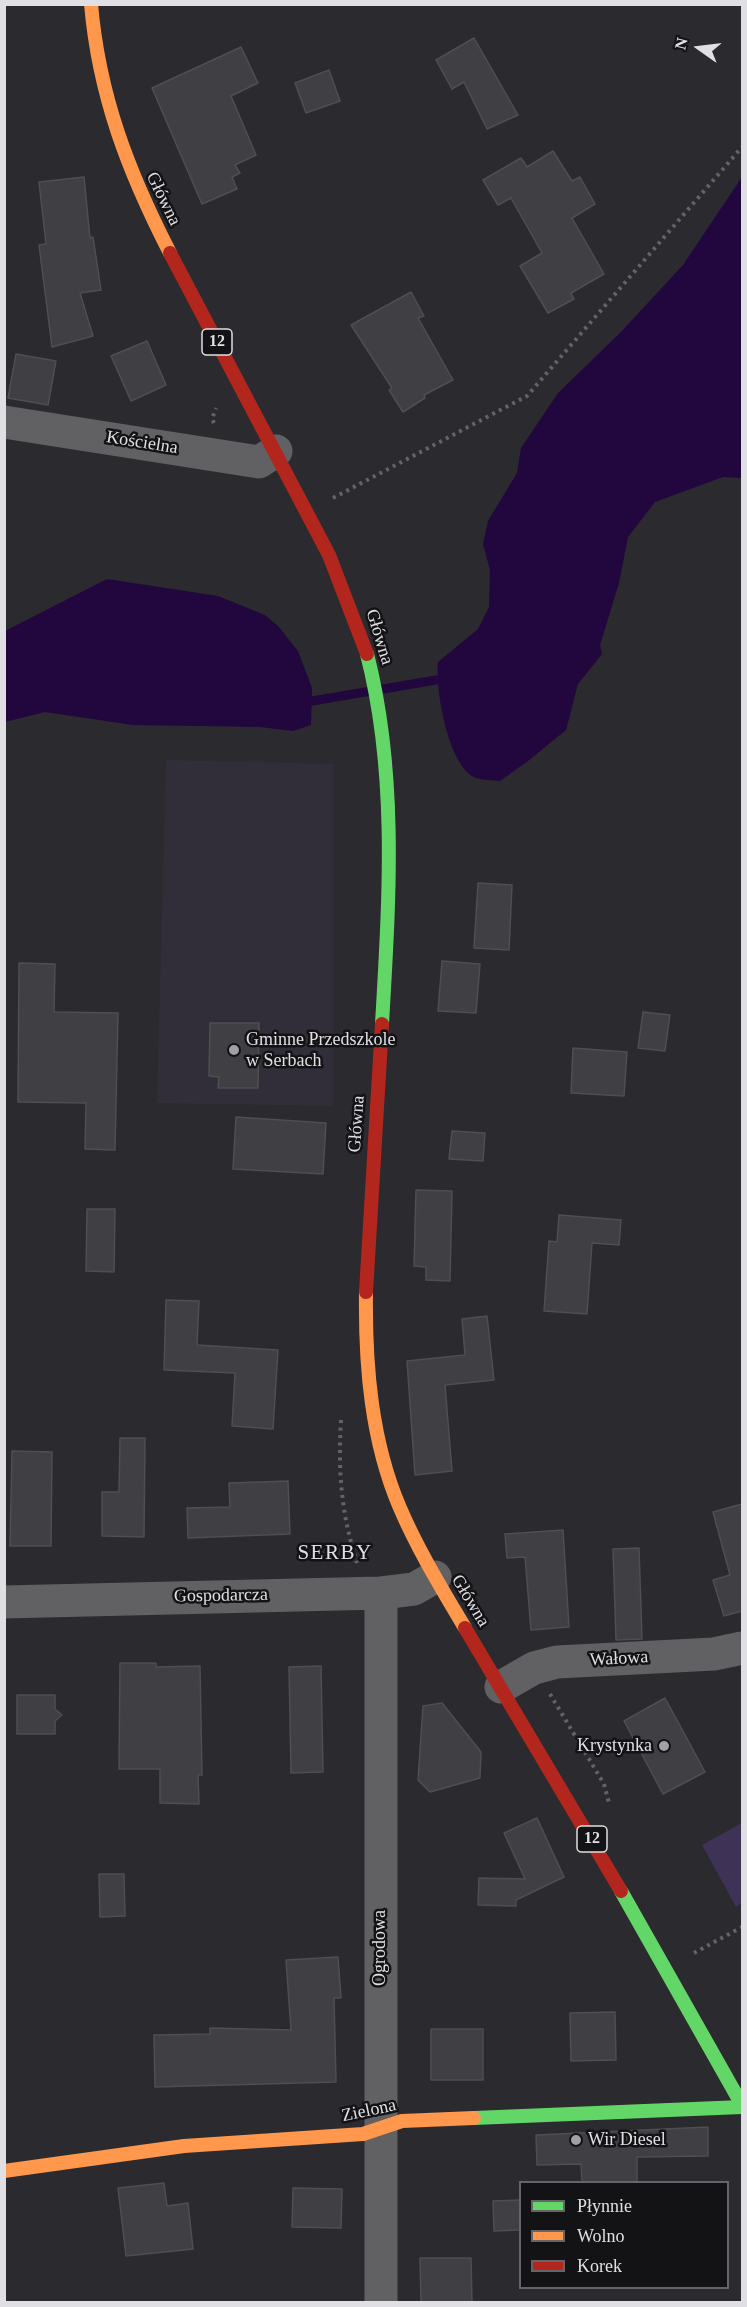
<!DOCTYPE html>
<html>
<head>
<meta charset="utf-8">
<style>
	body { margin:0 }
	#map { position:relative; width:747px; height:2307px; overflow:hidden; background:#2b2a2e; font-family:"Times New Roman",serif }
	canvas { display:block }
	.frame { position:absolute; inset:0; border:6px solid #e0dfe4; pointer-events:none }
	.legend { position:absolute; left:519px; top:2181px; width:210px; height:108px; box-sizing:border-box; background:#131215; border:2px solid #656468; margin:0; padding:8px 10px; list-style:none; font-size:18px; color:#e0dfe4 }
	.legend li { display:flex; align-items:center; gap:12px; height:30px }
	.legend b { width:30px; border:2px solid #656468 }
	.north { position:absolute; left:669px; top:18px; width:60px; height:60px; -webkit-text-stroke:4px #131215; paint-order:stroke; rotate:284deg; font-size:16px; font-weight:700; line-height:24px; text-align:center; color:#e0dfe4 }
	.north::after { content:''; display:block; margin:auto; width:21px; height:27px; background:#e0dfe4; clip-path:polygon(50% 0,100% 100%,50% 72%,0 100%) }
</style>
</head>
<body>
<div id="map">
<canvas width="747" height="2307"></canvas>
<div class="frame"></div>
<ul class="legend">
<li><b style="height:8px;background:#63d668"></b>Płynnie</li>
<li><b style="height:8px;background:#ff974d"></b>Wolno</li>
<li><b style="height:8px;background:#b3261e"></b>Korek</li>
</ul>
<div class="north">N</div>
</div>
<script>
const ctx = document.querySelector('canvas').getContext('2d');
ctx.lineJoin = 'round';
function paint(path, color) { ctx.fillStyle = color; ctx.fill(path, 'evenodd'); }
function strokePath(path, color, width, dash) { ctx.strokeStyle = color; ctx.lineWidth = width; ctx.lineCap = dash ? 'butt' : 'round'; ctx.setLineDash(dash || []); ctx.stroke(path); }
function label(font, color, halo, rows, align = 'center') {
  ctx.font = font + ' "Times New Roman",serif'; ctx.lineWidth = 5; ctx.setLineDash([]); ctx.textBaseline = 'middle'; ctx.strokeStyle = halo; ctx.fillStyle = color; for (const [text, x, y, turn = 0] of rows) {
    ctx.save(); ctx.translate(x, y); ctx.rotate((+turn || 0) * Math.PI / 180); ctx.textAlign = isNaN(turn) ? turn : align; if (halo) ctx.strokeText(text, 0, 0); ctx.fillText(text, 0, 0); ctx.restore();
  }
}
const built = new Path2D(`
	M166 760 333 764V1106L157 1103Z`);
const green = new Path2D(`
	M742 1823V1903L736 1907 702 1845Z`);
const water = new Path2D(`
	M742 177V478L723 477 655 502 628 537 619 583 600 645 602 654 578 684 566 730 528 761 500 781C492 780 483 780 476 778 448 767 435 688 438 662L478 629 489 607 490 570 483 544 488 521 517 473 521 448 558 393 621 332 683 265Z
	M107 579 218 596 265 615 278 626 298 651 312 688 311 725 293 731 260 727 133 725 45 712 5 722V631Z`);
const stream = new Path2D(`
	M312 701 436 680`);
const building = new Path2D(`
	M474 38 518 115 487 129 464 82 452 89 436 60Z
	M241 47 258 83 231 96 256 155 235 165 240 173 232 177 237 189 202 204 152 88Z
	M329 70 340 101 306 113 295 83Z
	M553 151 572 181 580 177 595 204 572 218 604 274 571 293 574 299 548 313 520 266 542 253 511 198 498 205 483 180 521 158 527 167Z
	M84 177 90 238 93 237 101 290 80 293 93 336 52 347 39 245 46 244 39 182Z
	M411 292 424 316 418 318 453 380 424 395 425 398 403 412 389 390 392 388 351 325Z
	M147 341 166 385 131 401 111 356Z
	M16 354 56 361 48 405 8 398Z
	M478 883 512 885 509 950 474 948Z
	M442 961 480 964 476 1013 438 1011Z
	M19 963 55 964 54 1012 118 1013 115 1150 85 1149 86 1103 18 1102Z
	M643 1012 670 1015 665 1051 638 1048Z
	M210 1023H259L258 1088H218L219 1077 209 1076Z
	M573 1048 627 1052 624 1096 571 1093Z
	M236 1117 326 1123 323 1174 233 1169Z
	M452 1131 485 1133 483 1161 449 1159Z
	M416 1190 452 1191 450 1281 426 1280V1267L414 1266Z
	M87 1209H115L114 1272 86 1271Z
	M559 1215 621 1220 619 1245 592 1243 587 1314 544 1311 549 1241 557 1242Z
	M166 1300 199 1301 197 1345 278 1350 273 1429 232 1426 235 1373 164 1370Z
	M487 1316 494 1380 445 1385 452 1471 415 1475 407 1361 465 1355 462 1319Z
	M120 1438H145L144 1537 102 1536V1492H119Z
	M12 1451 52 1452 51 1546H10Z
	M288 1481 290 1534 188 1538 187 1508 230 1507 229 1483Z
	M742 1504V1611L724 1616 713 1580 730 1575 713 1512Z
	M563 1530 569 1627 531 1630 525 1557 507 1558 505 1534Z
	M639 1548 642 1639 616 1640 613 1549Z
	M120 1663H156V1667L200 1666 202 1775H198L199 1804 160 1803V1769H119Z
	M321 1666 323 1772 291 1773 289 1667Z
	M17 1695H55V1709L62 1715 55 1721V1734H17Z
	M665 1698 705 1772 663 1794 624 1721Z
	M442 1703 481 1752 480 1778 430 1792 418 1780 423 1706Z
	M537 1818 564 1877 516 1900V1906L478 1905 479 1878 525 1879 504 1833Z
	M99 1874H124L125 1916 100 1917Z
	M338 1957 341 1998H334L336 2082 155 2087 154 2035 210 2034V2028L291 2030 286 1960Z
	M615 2012 616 2060 571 2061 570 2013Z
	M431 2029H483V2080H431Z
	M708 2127V2156L637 2157V2182H582L581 2164 537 2165 536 2135Z
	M164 2183 167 2206 188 2203 193 2249 126 2256 118 2188Z
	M293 2188 342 2189 341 2228 292 2227Z
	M520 2200V2230L494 2231 493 2201Z
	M420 2258H471L472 2302H421Z`);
const path = new Path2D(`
	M214 423 212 419 216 408
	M333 498 527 396 742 147
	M341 1420C338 1473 341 1512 357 1563
	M550 1694 604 1784 609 1803
	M694 1953 742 1927`);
const street = new Path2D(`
	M4 422 259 462 276 451
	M4 1602 381 1593 414 1589 435 1577
	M501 1687 534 1668 557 1662 714 1654 742 1648
	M381 2302V1593`);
const fast = new Path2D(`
	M367 654C398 775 389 901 382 1024
	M621 1891 742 2105
	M474 2118 742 2107`);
const slow = new Path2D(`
	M91 4C99 96 128 171 170 253
	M366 1292C365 1364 371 1441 400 1508 418 1550 442 1589 465 1628
	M4 2171 184 2146 363 2134 402 2121 474 2118`);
const jam = new Path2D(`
	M170 253 329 555 367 654
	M366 1292 382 1024
	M465 1628 621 1891`);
const markers = [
	[234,1050,6,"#a1a0a4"],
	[664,1746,6,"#a1a0a4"],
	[576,2140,6,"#a1a0a4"]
];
const shields = [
	[217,342,30],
	[592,1839,30]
];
const shieldNames = [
	["12",217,342],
	["12",592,1839]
];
const streetNames = [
	["Główna",163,199,64],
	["Kościelna",142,443,9],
	["Główna",379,637,73],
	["Główna",357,1124,-86],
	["Gospodarcza",221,1596,-1],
	["Główna",470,1601,59],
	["Wałowa",619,1659,-3],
	["Ogrodowa",380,1948,-90],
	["Zielona",369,2111,-12]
];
const poiNames = [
	["Gminne Przedszkole",246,1040],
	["w Serbach",246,1061],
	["Krystynka",652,1746,"right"],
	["Wir Diesel",588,2140]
];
const quarterNames = [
	["SERBY",335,1553]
];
paint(built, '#312e39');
paint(green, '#3e3257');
paint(water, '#21073e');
strokePath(stream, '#21073e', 9);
paint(building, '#403f43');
strokePath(building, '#4f4e52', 1.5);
strokePath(path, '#646365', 4, [3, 4.5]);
strokePath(street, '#616062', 33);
strokePath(fast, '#63d668', 14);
strokePath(slow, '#ff974d', 14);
strokePath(jam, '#b3261e', 14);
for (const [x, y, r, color] of markers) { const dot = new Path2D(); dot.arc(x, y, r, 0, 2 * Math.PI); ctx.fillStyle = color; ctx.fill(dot); strokePath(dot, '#131215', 2); }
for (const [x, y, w] of shields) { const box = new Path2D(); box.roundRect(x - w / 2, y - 13, w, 26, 4.5); ctx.fillStyle = '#131215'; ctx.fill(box); strokePath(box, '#e0dfe4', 1.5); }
label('bold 16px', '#e0dfe4', null, shieldNames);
label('18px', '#e0dfe4', '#131215', streetNames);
label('18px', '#e0dfe4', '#131215', poiNames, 'left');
ctx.letterSpacing = '1.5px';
label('21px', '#e0dfe4', '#131215', quarterNames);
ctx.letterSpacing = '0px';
</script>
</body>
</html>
